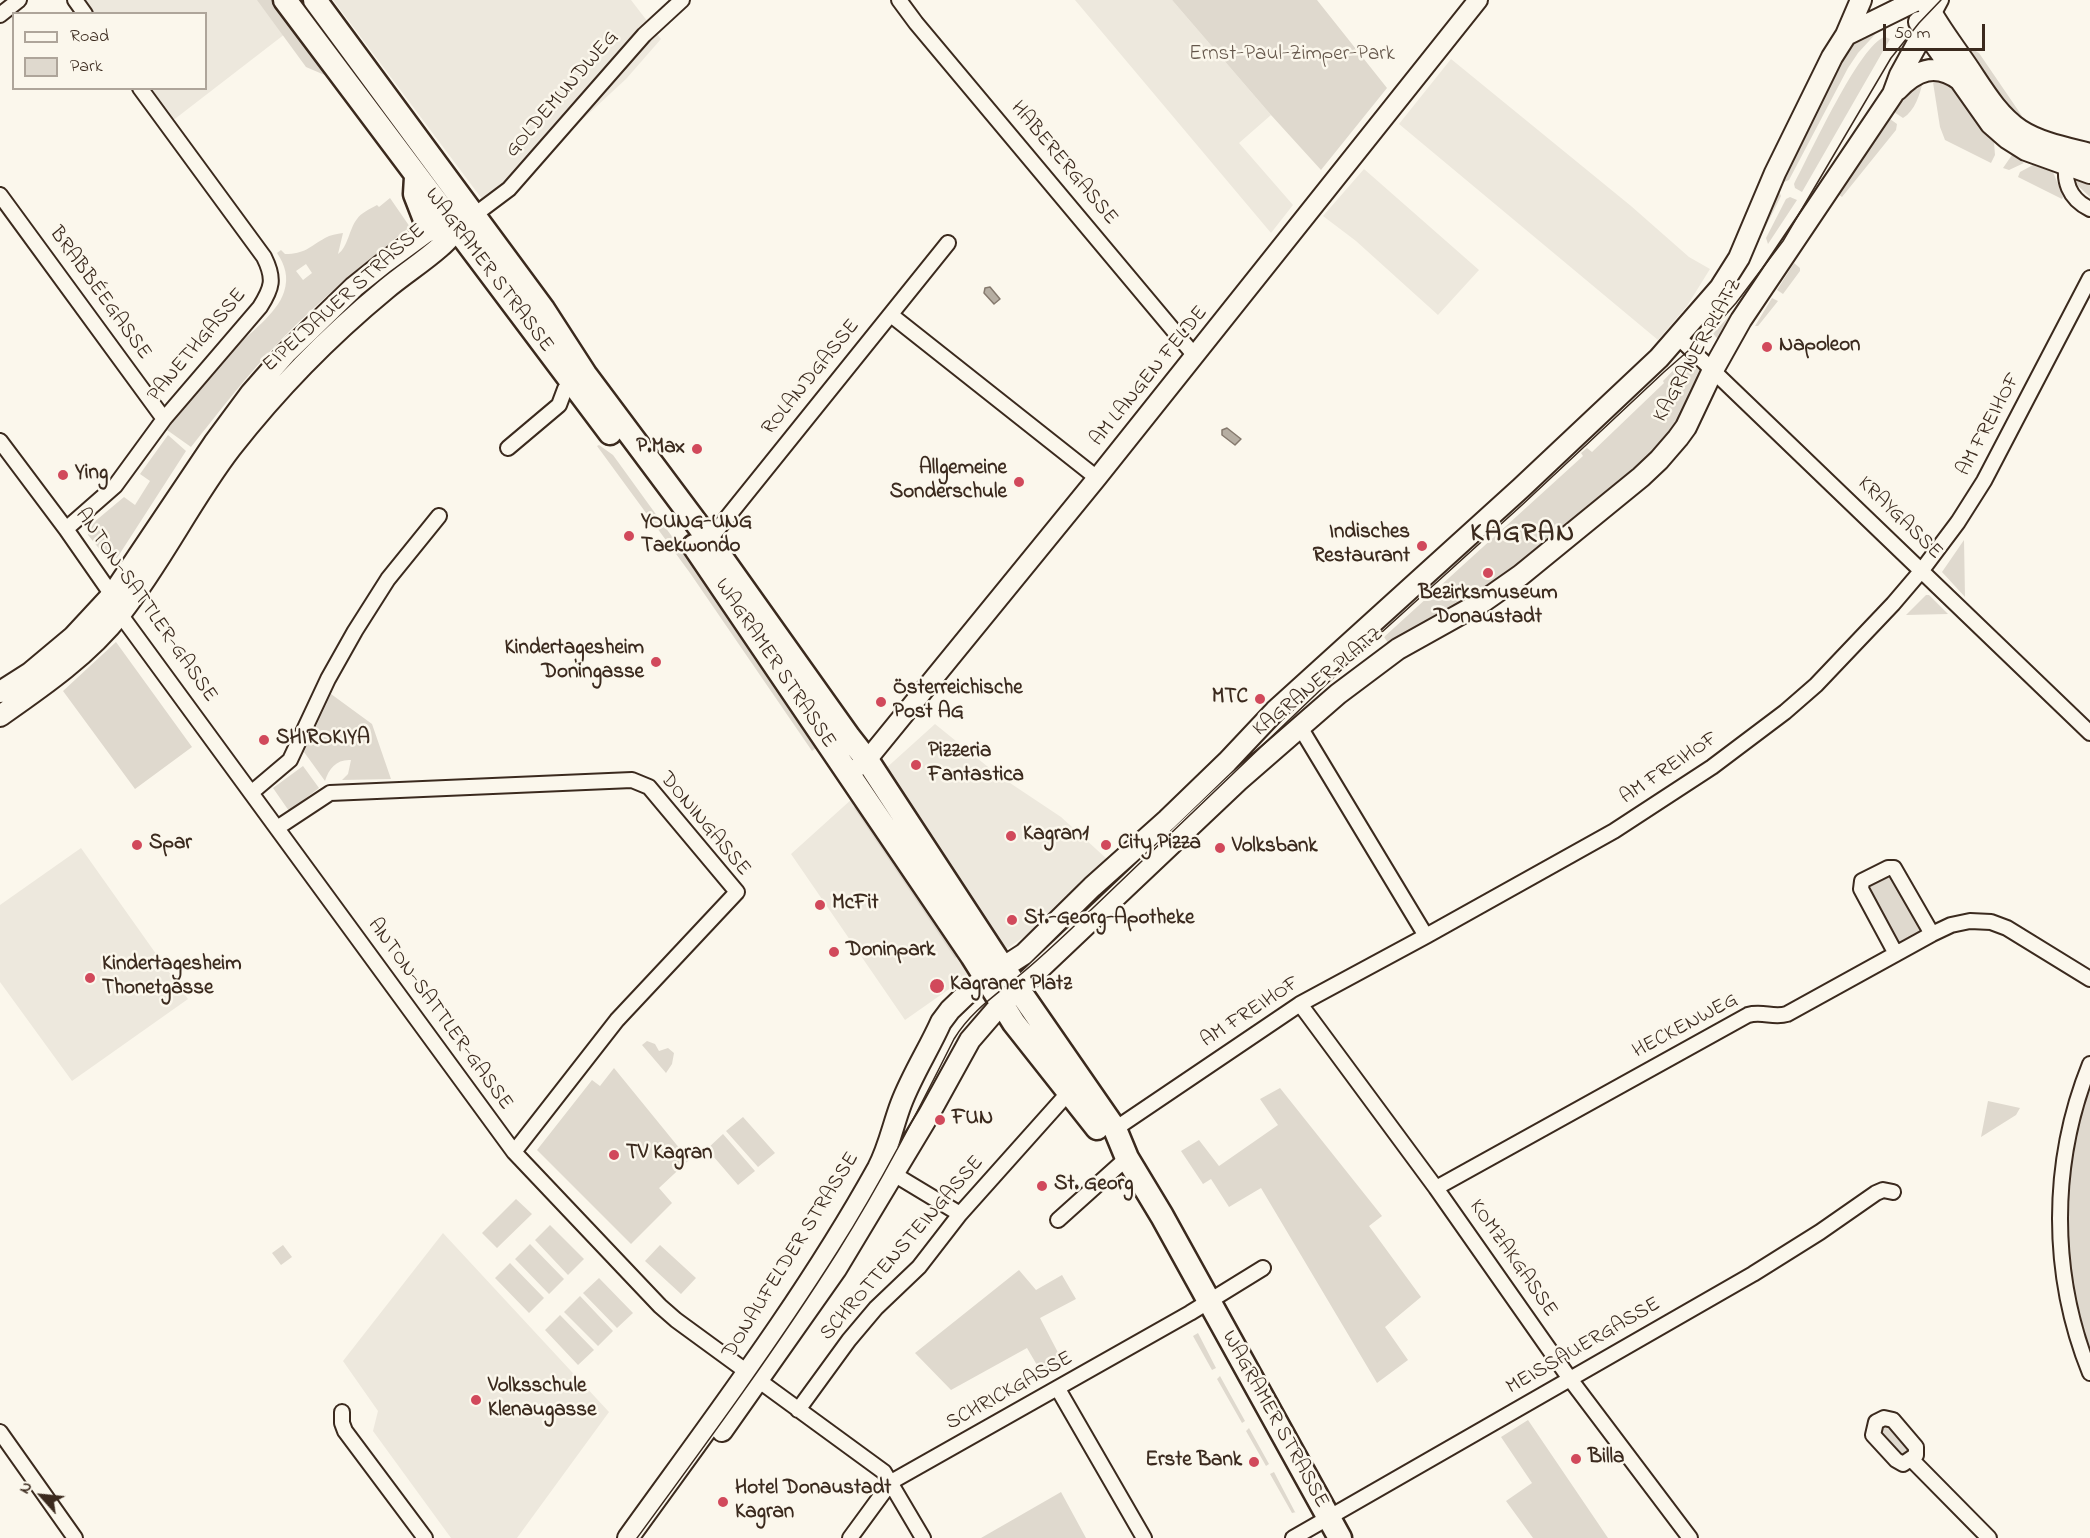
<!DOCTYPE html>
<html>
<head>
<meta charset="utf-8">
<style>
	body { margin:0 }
	#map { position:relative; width:2090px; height:1538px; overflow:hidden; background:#fbf7ec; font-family:"Indie Flower",sans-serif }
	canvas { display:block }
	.legend { position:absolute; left:12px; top:12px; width:195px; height:78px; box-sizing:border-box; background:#fbf7ec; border:2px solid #aea59a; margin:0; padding:8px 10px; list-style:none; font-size:18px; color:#3b2a1e }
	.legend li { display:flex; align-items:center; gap:12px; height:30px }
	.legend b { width:30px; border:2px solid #aea59a }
	.north { position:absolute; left:12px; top:1466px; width:60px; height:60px; -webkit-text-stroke:4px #fbf7ec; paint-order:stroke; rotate:297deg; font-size:16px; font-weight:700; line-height:24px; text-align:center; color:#3b2a1e }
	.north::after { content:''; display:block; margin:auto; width:21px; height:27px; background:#3b2a1e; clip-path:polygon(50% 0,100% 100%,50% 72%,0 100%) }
	.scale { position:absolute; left:1883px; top:24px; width:102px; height:27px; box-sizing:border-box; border:3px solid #3b2a1e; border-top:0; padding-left:8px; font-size:18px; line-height:21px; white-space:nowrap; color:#3b2a1e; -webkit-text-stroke:4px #fbf7ec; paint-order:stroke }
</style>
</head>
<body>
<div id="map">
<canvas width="2090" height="1538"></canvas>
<ul class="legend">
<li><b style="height:8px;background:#fbf7ec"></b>Road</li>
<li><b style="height:16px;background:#dfd9ce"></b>Park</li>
</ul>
<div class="north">N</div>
<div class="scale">50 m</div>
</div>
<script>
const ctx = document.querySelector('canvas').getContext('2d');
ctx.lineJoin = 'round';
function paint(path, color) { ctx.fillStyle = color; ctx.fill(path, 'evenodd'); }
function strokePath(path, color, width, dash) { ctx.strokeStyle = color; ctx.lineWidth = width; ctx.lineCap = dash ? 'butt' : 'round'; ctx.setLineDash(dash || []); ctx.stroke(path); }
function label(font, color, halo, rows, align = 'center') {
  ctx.font = font + ' "Indie Flower",sans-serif'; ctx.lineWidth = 5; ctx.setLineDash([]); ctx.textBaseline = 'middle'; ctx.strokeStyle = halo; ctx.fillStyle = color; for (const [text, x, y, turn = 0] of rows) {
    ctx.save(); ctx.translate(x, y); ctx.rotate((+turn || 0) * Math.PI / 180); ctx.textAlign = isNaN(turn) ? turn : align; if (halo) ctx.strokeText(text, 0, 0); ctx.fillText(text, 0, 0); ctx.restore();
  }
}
const built = new Path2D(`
	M75 0H329L167 125 141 89 206 88V14L85 13Z
	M333 0H631L661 39 626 79 488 207Z
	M1075 0H1172L1271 115 1239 143 1293 205 1271 233Z
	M1451 59 1631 206 1689 257 1710 269 1687 306 1658 340 1399 124Z
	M1364 169 1479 270 1438 315 1356 241 1323 216Z
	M935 724 998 775 1061 817 1119 870 905 1020 791 854Z
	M81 848 188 999 72 1081 0 982V905Z
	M443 1233 609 1412 517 1538H451L373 1431 378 1411 343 1361Z`);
const green = new Path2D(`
	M257 0H276L329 74 327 76 306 67Z
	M1172 0H1317L1387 88 1321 170 1271 115Z
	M1881 28 1858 53 1848 68 1789 180 1784 182 1777 178 1805 117 1855 38Z
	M1885 37 1890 39 1802 192 1795 188 1794 184C1808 158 1861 42 1885 37Z
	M1974 50 1979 53 2022 116 2021 120 2014 116 1966 53Z
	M1932 76 1952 81 1994 142 1995 155 1991 163 1945 140 1940 127Z
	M1923 81C1920 94 1915 111 1903 118L1894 112 1906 91Z
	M1890 119 1897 124 1896 130 1842 197 1838 194 1865 155 1862 153 1884 129Z
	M2012 155 2024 163 2009 170 2003 168Z
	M2033 165 2053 172 2063 197 2062 199 2018 177 2020 172Z
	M2077 176H2090V197L2076 184Z
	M1778 189 1781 196 1746 266Z
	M1790 197 1797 200 1768 244 1766 238 1786 199Z
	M390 198 410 227C365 263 319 300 279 342 247 375 219 412 191 447L167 430C188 403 209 376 232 351 248 334 277 314 284 292 289 277 285 265 277 253L281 250 285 254C305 254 309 247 325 238 330 235 337 234 343 233L338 254C348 247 349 229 357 219 361 213 370 209 377 205L379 207ZM306 264 312 273 303 280 296 271Z
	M1794 263 1800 268V271L1783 294 1777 290Z
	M1772 298 1778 301 1758 326H1755Z
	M1736 308 1742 311 1722 343 1713 334Z
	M1685 358 1699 370 1700 376 1673 434 1657 454 1531 562 1391 647 1384 637 1583 456 1581 453 1587 448 1592 452 1664 383 1663 381Z
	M168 435 186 451 117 558 106 557 88 535 87 528 124 497 135 505 150 481 140 474Z
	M599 445 613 455 702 578 729 621 816 748 812 751 690 573 597 446Z
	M1964 540 1965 597 1942 572Z
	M1926 595H1929L1948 614 1906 615Z
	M116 642 192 747 135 789 63 691Z
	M331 694 372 724 391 779 342 780 348 774 351 760C337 759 329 768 325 781L304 752Z
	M303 766 319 788 289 811 273 788Z
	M857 805 960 956 955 958 854 808Z
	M1892 872 1925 931 1897 946 1864 886Z
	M647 1041 655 1044 659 1051 668 1048 674 1053 672 1064 666 1073 642 1045Z
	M614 1068 689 1160 659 1188 672 1203 631 1244 537 1150 592 1080 600 1086Z
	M2090 1075V1361L2072 1301 2064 1237 2071 1142Z
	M1280 1088 1382 1216 1369 1226 1421 1297 1385 1327 1408 1360 1377 1383 1261 1188 1229 1207 1211 1179 1203 1184 1181 1151 1199 1140 1219 1166 1278 1125 1260 1099Z
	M1988 1101 2020 1108 2016 1115 1981 1137Z
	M743 1117 775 1153 758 1167 726 1131Z
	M723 1134 755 1171 738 1185 707 1149Z
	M516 1199 532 1214 497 1248 482 1233Z
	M550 1225 584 1259 568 1275 535 1240Z
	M530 1244 564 1279 549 1294 515 1259Z
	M283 1245 292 1257 281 1265 272 1253Z
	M660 1245 696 1278 681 1294 645 1261Z
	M510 1263 544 1298 529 1313 495 1278Z
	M1019 1270 1036 1290 1062 1275 1076 1299 1040 1318 1065 1366 1044 1377 1027 1348 951 1390 915 1353Z
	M599 1278 633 1313 617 1328 583 1293Z
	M580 1296 613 1331 598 1346 564 1312Z
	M560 1315 594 1350 578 1365 545 1330Z
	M1198 1333 1216 1368 1212 1370 1193 1336Z
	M1220 1376 1245 1421 1242 1423 1217 1379Z
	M1528 1420 1608 1538H1533L1506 1501 1532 1483 1501 1437Z
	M1884 1425 1888 1426 1911 1448 1910 1452 1901 1457 1878 1434 1879 1431Z
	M1249 1428 1269 1464 1266 1466 1246 1431Z
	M1274 1472 1295 1512H1296L1292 1513 1270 1474Z
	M1061 1492 1086 1538H981Z`);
const water = new Path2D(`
	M990 287 1000 299 994 304 984 293 985 288Z
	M1227 428 1241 439 1235 445 1222 435V430Z`);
const minor = new Path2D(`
	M75 0 85 14
	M899 0 916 23 1195 356
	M0 15 19 0
	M1933 15 1941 0
	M2068 159C2062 180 2069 199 2090 209
	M0 195 164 419
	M473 216 509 189 644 35 682 0
	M891 315 1097 478
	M1678 337 2090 733
	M0 441 66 529 112 595 120 614 514 1152 660 1306 676 1320 884 1472 923 1538
	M508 448 559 405 565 389 572 383
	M66 529 115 486 164 419 260 307C272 288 275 279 264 257L140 88
	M709 540 948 243
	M1300 727 1426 936
	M251 793 290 760 328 679 355 631 388 579 439 516
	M277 828 330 793 632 780 649 787 737 892 617 1020 514 1152
	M1896 954 1861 889 1862 881 1888 868H1894L1932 934
	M1300 1004 1436 1188 1570 1379 1690 1538
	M2090 1064C2050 1163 2050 1274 2090 1373
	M1115 1129 1300 1004 1426 936 1614 831 1712 767 1785 712 1816 685 1893 604 1922 570 1958 522 1984 481 2090 278
	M887 1170 960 1214
	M1436 1188 1748 1015C1762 1011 1774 1018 1787 1014L1932 934 1951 925 1970 921 1991 922 2007 928 2090 979
	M1058 1220 1127 1158
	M1058 1389 1144 1538
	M798 1410 849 1340 876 1308 919 1267 960 1214 1069 1092
	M342 1412V1423L345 1431 425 1538
	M1884 1418 1893 1420 1916 1447V1455L1903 1464 1896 1460 1873 1435 1876 1422Z
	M0 1432 75 1538
	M1912 1460 1989 1538
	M850 1538 891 1482 1190 1313 1263 1268
	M1293 1538 1753 1274 1820 1232 1876 1193 1883 1190 1893 1192`);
const tertiary = new Path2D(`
	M858 767 867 760 1097 478 1478 0`);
const secondary = new Path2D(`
	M1927 5C1938 26 1952 44 1965 63 1981 86 1996 114 2020 130 2040 143 2067 148 2090 154
	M1919 22 1991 124 2007 138 2026 150 2090 173
	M1846 35 1861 0
	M1897 90C1916 70 1936 62 1960 80
	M0 692 30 673 73 637 112 595 214 443 251 393 287 352 354 287 384 263 429 230 442 229
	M0 716C43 686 88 655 121 613 162 561 191 500 231 448 277 389 329 336 386 289 404 274 423 262 440 247 451 238 457 227 469 219
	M722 1431 836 1269 928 1116 970 1040 995 1011 1238 781 1338 694 1398 649 1484 601 1521 575 1641 477 1659 460 1678 438 1686 427 1713 370 1741 320 1893 94 1900 75 1933 15
	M628 1538C715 1417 806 1298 878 1168 889 1147 893 1125 901 1104 912 1075 929 1049 941 1022L950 1010 976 985 1024 954 1092 887 1167 820 1227 762 1275 711 1521 488 1659 358 1720 288 1739 258 1775 173 1832 57 1846 35 1917 0`);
const primary = new Path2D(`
	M285 0 610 433
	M315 0 543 309 585 374 709 540 849 737 867 760 996 957 1115 1129 1127 1158 1162 1216 1340 1538
	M416 177 415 194 429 230
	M694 546 972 956 1014 1023 1097 1128`);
const tram = new Path2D(`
	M637 1538C706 1444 776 1349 838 1251 881 1183 918 1111 954 1039 971 1011 996 995 1021 974 1038 960 1054 945 1070 930L1361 651 1522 505 1664 372 1712 330 1736 303 1783 241 1891 58 1919 23 1941 0`);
const markers = [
	[1767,347,6,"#d1495b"],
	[697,449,6,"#d1495b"],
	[63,475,6,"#d1495b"],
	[1019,482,6,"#d1495b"],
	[629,536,6,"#d1495b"],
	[1422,546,6,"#d1495b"],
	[1488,573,6,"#d1495b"],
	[656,662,6,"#d1495b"],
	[1260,699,6,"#d1495b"],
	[881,702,6,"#d1495b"],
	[264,740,6,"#d1495b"],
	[916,765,6,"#d1495b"],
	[1011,836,6,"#d1495b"],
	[137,845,6,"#d1495b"],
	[1106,845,6,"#d1495b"],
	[1220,848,6,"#d1495b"],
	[820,905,6,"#d1495b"],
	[1012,920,6,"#d1495b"],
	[834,952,6,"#d1495b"],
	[90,978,6,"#d1495b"],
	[937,986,8,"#d1495b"],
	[940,1120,6,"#d1495b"],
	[614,1155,6,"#d1495b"],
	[1042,1186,6,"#d1495b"],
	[476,1400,6,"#d1495b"],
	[1576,1459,6,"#d1495b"],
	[1254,1462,6,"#d1495b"],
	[723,1502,6,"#d1495b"]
];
const parkNames = [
	["Ernst-Paul-Zimper-Park",1292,56]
];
const streetNames = [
	["GOLDEMUNDWEG",563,95,-49],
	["HABERERGASSE",1063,164,50],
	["WAGRAMER STRASSE",488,271,53],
	["BRABBÉEGASSE",99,294,54],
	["EIPELDAUER STRASSE",345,299,-42],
	["PANETHGASSE",198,346,-50],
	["KAGRANER PLATZ",1699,351,-61],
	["AM LANGEN FELDE",1150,377,-51],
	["ROLANDGASSE",812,378,-51],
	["AM FREIHOF",1990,425,-62],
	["KRAYGASSE",1899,519,44],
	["ANTON-SATTLER-GASSE",145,606,55],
	["WAGRAMER STRASSE",774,664,56],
	["KAGRANER PLATZ",1319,683,-39],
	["AM FREIHOF",1670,769,-34],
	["DONINGASSE",704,825,50],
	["AM FREIHOF",1251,1013,-33],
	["ANTON-SATTLER-GASSE",439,1015,54],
	["HECKENWEG",1686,1027,-28],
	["SCHROTTENSTEINGASSE",903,1249,-49],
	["DONAUFELDER STRASSE",792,1256,-58],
	["KOMZAKGASSE",1512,1259,55],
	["MEISSAUERGASSE",1584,1347,-30],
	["SCHRICKGASSE",1010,1392,-29],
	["WAGRAMER STRASSE",1274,1420,61]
];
const poiNames = [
	["Napoleon",1779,347],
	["P.Max",685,449,"right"],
	["Allgemeine",1007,470,"right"],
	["Sonderschule",1007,494,"right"],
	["Ying",75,475],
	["YOUNG-UNG",641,524],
	["Taekwondo",641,548],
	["Indisches",1410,534,"right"],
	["Restaurant",1410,558,"right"],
	["Bezirksmuseum",1488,595,"center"],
	["Donaustadt",1488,619,"center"],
	["Kindertagesheim",644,650,"right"],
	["Doningasse",644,674,"right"],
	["Österreichische",893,690],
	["Post AG",893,714],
	["MTC",1248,699,"right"],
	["SHIROKIYA",276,740],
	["Pizzeria",928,753],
	["Fantastica",928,777],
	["Kagran1",1023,836],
	["Spar",149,845],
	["City Pizza",1118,845],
	["Volksbank",1232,848],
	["McFit",832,905],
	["St.-Georg-Apotheke",1024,920],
	["Doninpark",846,952],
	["Kindertagesheim",102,966],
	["Thonetgasse",102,990],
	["Kagraner Platz",950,986],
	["FUN",952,1120],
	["TV Kagran",626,1155],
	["St. Georg",1054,1186],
	["Volksschule",488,1388],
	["Klenaugasse",488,1412],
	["Billa",1588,1459],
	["Erste Bank",1242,1462,"right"],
	["Hotel Donaustadt",735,1490],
	["Kagran",735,1514]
];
const districtNames = [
	["KAGRAN",1523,536]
];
paint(built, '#ede8dd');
paint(green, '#dfd9ce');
paint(water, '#b6aea2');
strokePath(water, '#85796d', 1.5);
strokePath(minor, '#3b2a1e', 18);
strokePath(tertiary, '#3b2a1e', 22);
strokePath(secondary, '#3b2a1e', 24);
strokePath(primary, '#3b2a1e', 27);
strokePath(minor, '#fbf7ec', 14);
strokePath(tertiary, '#fbf7ec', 18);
strokePath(secondary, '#fbf7ec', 20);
strokePath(primary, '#fbf7ec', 22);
strokePath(tram, '#3b2a1e', 1.5);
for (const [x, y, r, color] of markers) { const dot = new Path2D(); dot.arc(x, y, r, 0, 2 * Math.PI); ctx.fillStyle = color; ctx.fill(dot); strokePath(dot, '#fbf7ec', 2); }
label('21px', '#64564a', '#fbf7ec', parkNames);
label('21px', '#3b2a1e', '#fbf7ec', streetNames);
label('bold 21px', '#3b2a1e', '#fbf7ec', poiNames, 'left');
ctx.letterSpacing = '1.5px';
label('bold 27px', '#3b2a1e', '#fbf7ec', districtNames);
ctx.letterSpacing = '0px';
</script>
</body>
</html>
